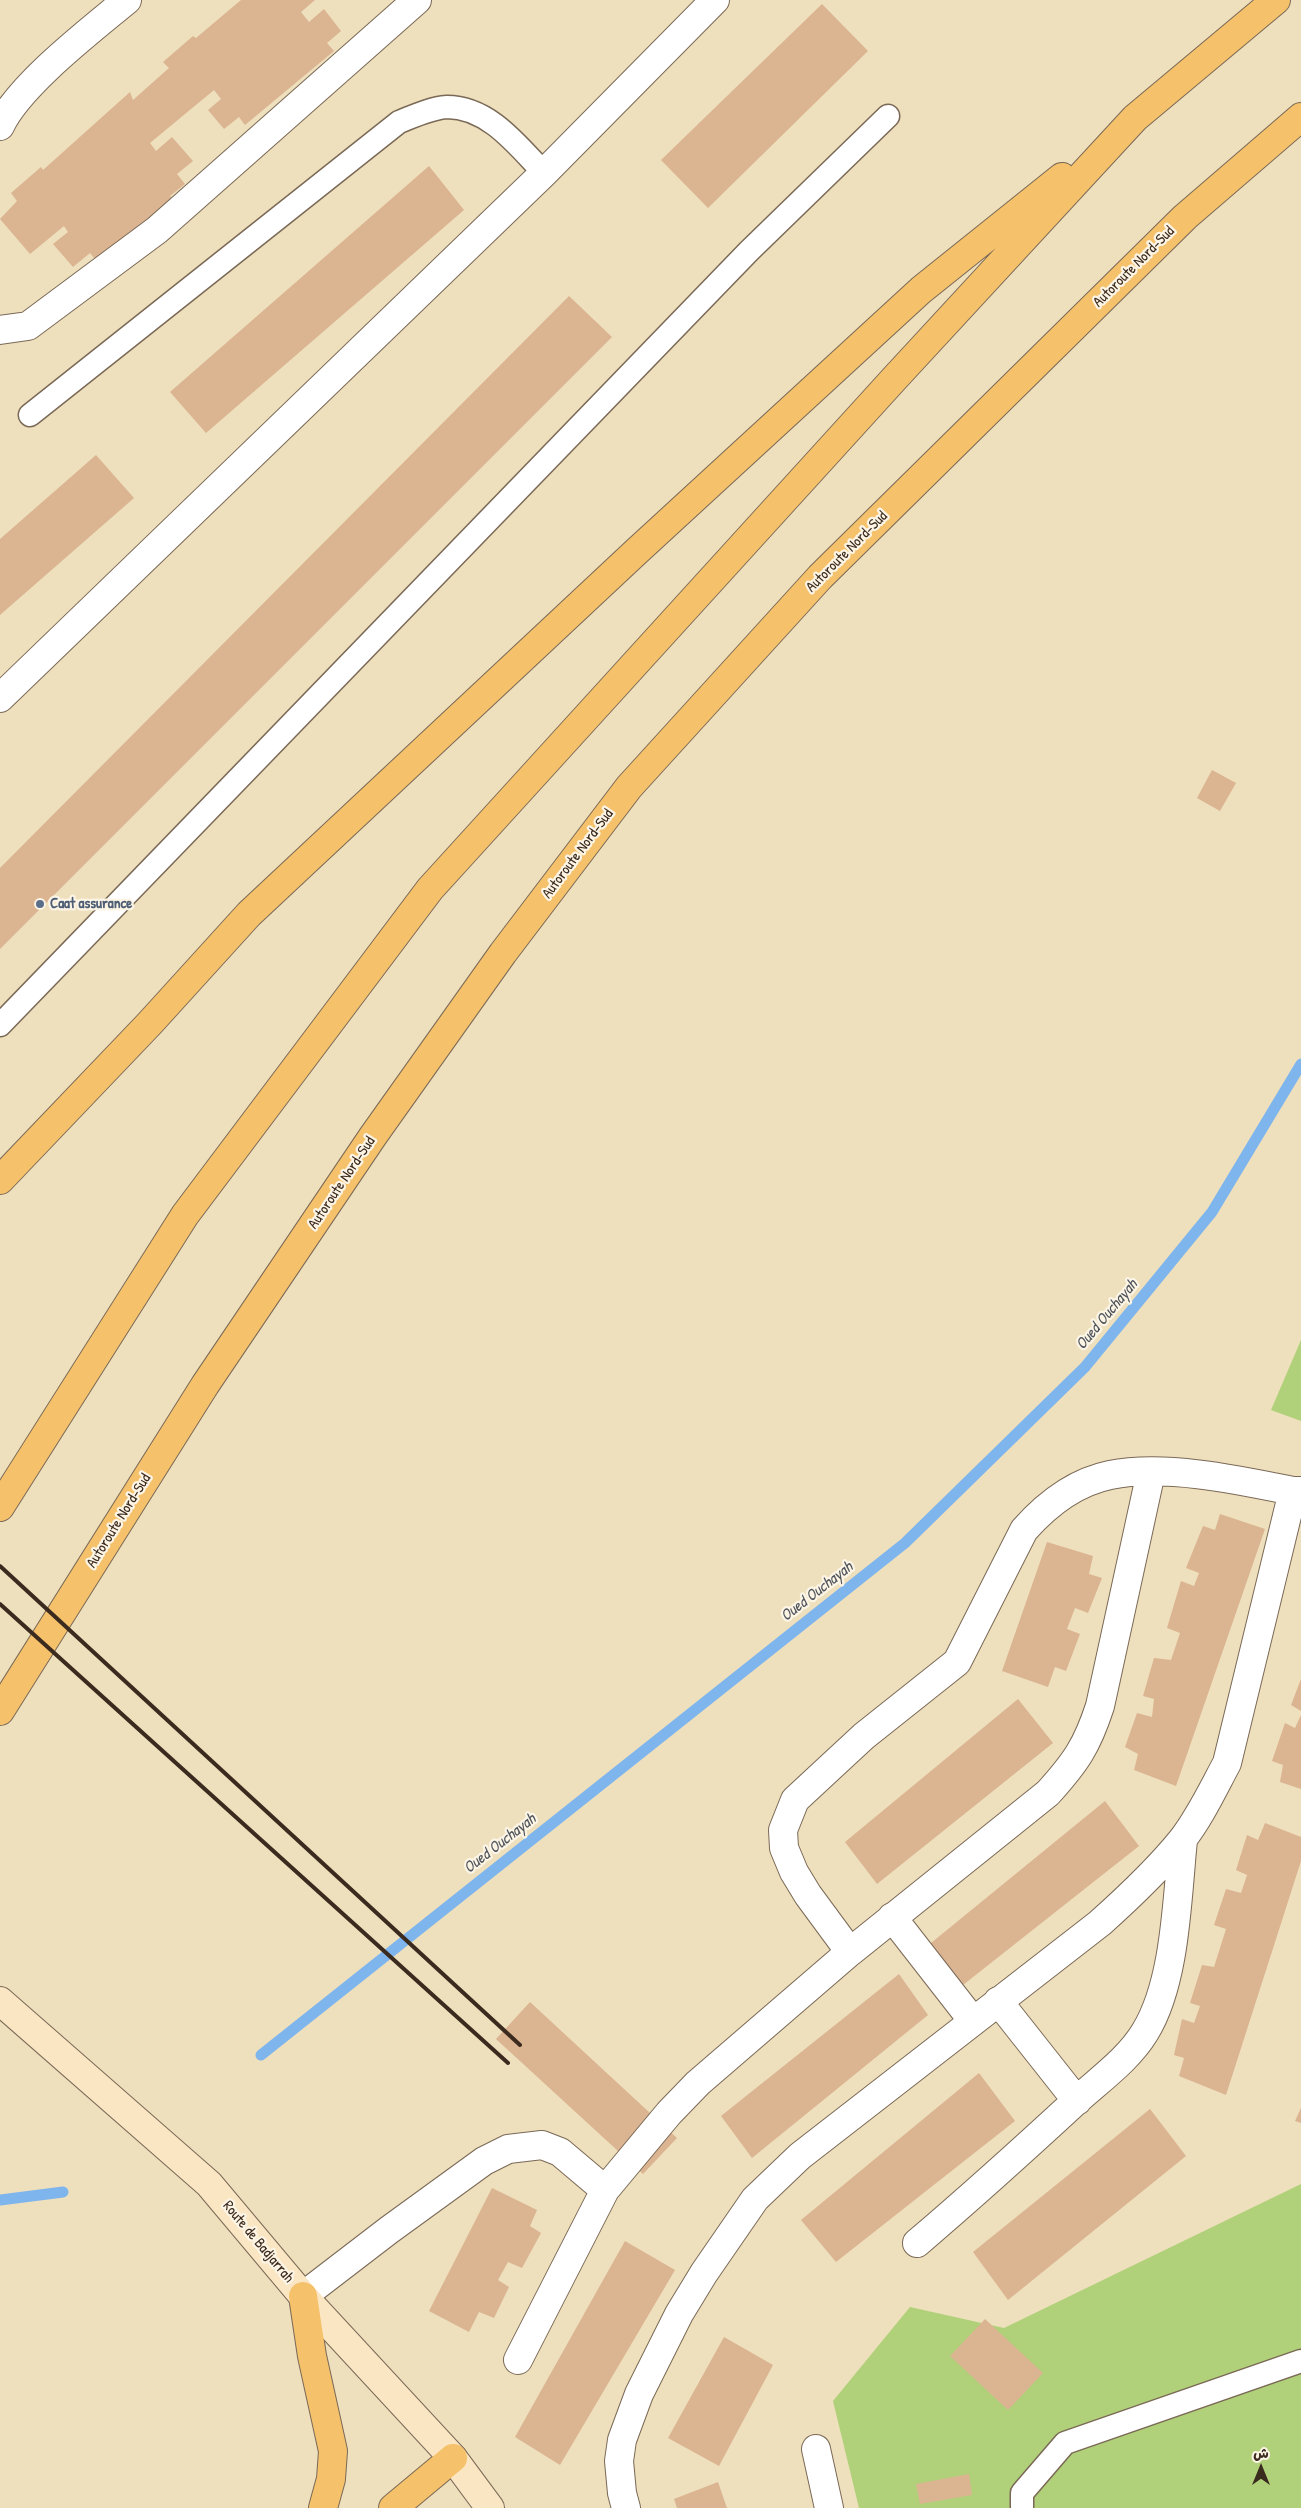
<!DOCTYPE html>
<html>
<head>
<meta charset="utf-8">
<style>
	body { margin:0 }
	#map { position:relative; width:1301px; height:2508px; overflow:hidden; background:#eedfbd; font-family:"Patrick Hand","Playpen Sans Arabic",sans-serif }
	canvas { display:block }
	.north { position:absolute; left:1236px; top:2443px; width:50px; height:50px; -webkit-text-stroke:4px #fcf5e5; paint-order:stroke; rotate:0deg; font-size:14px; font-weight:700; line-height:20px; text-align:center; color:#3b2a1e }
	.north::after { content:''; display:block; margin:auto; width:18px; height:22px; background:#3b2a1e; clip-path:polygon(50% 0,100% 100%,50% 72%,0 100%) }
</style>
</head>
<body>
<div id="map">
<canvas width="1301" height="2508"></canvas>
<div class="north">ش</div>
</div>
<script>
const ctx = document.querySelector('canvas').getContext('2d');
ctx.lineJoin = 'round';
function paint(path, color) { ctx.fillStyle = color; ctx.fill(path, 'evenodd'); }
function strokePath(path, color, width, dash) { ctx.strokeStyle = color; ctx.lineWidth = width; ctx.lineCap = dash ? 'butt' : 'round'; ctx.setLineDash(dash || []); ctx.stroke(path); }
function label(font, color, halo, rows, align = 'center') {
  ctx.font = font + ' "Patrick Hand",sans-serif'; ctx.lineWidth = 4.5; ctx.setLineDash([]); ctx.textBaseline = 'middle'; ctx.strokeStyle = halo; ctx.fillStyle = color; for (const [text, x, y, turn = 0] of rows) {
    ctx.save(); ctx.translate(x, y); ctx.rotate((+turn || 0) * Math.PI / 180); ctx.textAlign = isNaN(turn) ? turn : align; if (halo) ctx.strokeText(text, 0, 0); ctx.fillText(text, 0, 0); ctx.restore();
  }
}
const green = new Path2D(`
	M1301 1340V1421L1271 1410Z
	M1301 2184V2508H859L833 2401 910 2307 1004 2328Z`);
const stream = new Path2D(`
	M261 2055 905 1543 1085 1367 1212 1212 1301 1064
	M0 2200 63 2192`);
const building = new Path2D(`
	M241 0H315L301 12 309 22 324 9 341 31 327 43 334 51 245 125 239 117 224 129 208 110 221 99 214 90 150 143 156 151 172 137 193 161 177 174 185 184 170 196 174 200 99 264 90 253 73 267 53 244 68 232 64 226 30 254 0 219 17 201 11 193 41 167 43 170 130 92 133 100 169 68 163 62 193 36 196 38Z
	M822 4 868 51 708 208 661 160Z
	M429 166 464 210 206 433 170 392Z
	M569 296 612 337 0 949V868Z
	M96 455 134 498 0 615V539Z
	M1212 770 1236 783 1220 811 1197 798Z
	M1220 1514 1265 1529 1176 1786 1134 1770 1138 1754 1125 1747 1137 1713 1152 1717 1154 1699 1143 1696 1154 1658 1171 1660 1180 1633 1167 1628 1181 1581 1194 1586 1199 1573 1186 1568 1203 1526 1215 1530Z
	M1047 1542 1093 1556 1089 1574 1102 1578 1088 1613 1075 1608 1067 1629 1080 1634 1066 1671 1055 1667 1048 1687 1002 1671Z
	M1301 1679V1711L1291 1705Z
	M1018 1699 1053 1743 877 1884 845 1842Z
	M1301 1715V1789L1280 1782 1283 1765 1272 1761 1285 1723 1295 1728Z
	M1105 1801 1139 1846 963 1985 931 1943Z
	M1265 1823 1301 1837V1861L1226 2095 1179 2076 1184 2058 1174 2055 1182 2019 1194 2023 1200 2006 1190 2003 1202 1965 1214 1967 1226 1929 1214 1925 1226 1889 1241 1893 1247 1875 1236 1870 1247 1835 1258 1840Z
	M899 1974 928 2015 752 2158 721 2116Z
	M530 2002 677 2138 643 2174 496 2039Z
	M979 2073 1015 2121 836 2262 801 2220Z
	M1301 2108V2123L1295 2121Z
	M1150 2109 1186 2156 1008 2300 973 2252Z
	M492 2188 537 2210 530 2226 541 2233 522 2268 508 2262 498 2280 509 2287 494 2318 479 2312 469 2332 429 2311Z
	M625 2241 675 2270 560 2465 515 2437Z
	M985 2319 1043 2373 1008 2410 950 2356Z
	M724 2337 773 2365 719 2466 668 2438Z
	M969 2474 972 2495 920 2504 916 2484Z
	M718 2482 727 2508H677L674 2499Z`);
const lane = new Path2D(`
	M30 415 399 122C414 116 431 108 447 107 489 107 518 146 544 173
	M0 1025 749 251 888 116
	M1022 2508V2493L1065 2443 1301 2361`);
const street = new Path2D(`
	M0 126C19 85 91 30 127 0
	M0 330 28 326 157 230 417 0
	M0 698 544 173 715 0
	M892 1917 973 2021
	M850 1952 808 1895 794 1872 784 1848 783 1830 795 1800 823 1774 864 1736 957 1662 1024 1530C1047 1504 1076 1482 1110 1475 1165 1464 1239 1480 1293 1491
	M998 2001 1077 2101
	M917 2243C971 2197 1023 2150 1075 2102 1099 2080 1128 2060 1145 2032 1176 1982 1177 1897 1183 1840
	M303 2296 389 2230 484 2161 508 2149 542 2145 560 2152 605 2190
	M518 2360 605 2190 669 2113 698 2083 850 1952 1048 1793C1076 1762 1087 1746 1100 1706L1151 1472
	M816 2449 829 2508
	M626 2508 622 2493 619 2461 622 2440 639 2394 679 2314 704 2273 755 2199 800 2156 1100 1923C1129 1897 1157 1871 1182 1840 1200 1817 1213 1789 1227 1763L1293 1491H1301`);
const secondary = new Path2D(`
	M0 2001 209 2184 303 2296 453 2458 490 2508`);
const highway = new Path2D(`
	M0 1180 150 1023 249 914 637 551 921 290 1062 177
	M0 1507 185 1215 430 889 894 379 1135 118 1276 0
	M0 1711 205 1385 373 1136 503 953 629 787 820 577 1185 217 1301 117
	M303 2296 312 2356 333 2451 331 2479 323 2508
	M393 2508 453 2458`);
const rail = new Path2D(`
	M0 1566 520 2045
	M0 1604 508 2063`);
const markers = [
	[40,904,5,"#5c6f8a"]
];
const streetNames = [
	["Autoroute Nord-Sud",1134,267,-45],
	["Autoroute Nord-Sud",847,552,-45],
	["Autoroute Nord-Sud",578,854,-53],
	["Autoroute Nord-Sud",342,1183,-56],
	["Autoroute Nord-Sud",119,1521,-58],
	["Route de Badjarrah",258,2242,50]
];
const serviceNames = [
	["Caat assurance",50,904]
];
const waterNames = [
	["Oued Ouchayah",1107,1315,-50],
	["Oued Ouchayah",817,1592,-38],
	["Oued Ouchayah",500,1844,-38]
];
paint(green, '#b0d179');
strokePath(stream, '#7eb5ed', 11);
paint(building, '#dbb491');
strokePath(lane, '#7a6956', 25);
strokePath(street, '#7a6956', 30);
strokePath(secondary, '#7a6956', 30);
strokePath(highway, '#7a6956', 30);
strokePath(lane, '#fff', 22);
strokePath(street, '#fff', 28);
strokePath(secondary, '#fbe6c4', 28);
strokePath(highway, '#f5c16b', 28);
strokePath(rail, '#3b2a1e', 4);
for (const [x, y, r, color] of markers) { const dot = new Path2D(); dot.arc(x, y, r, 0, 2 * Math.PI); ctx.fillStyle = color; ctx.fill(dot); strokePath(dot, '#fcf5e5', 2); }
label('15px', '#3b2a1e', '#fcf5e5', streetNames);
label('bold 15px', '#4e5e75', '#fcf5e5', serviceNames, 'left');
label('italic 16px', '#4f545c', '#fcf5e5', waterNames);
</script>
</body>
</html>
